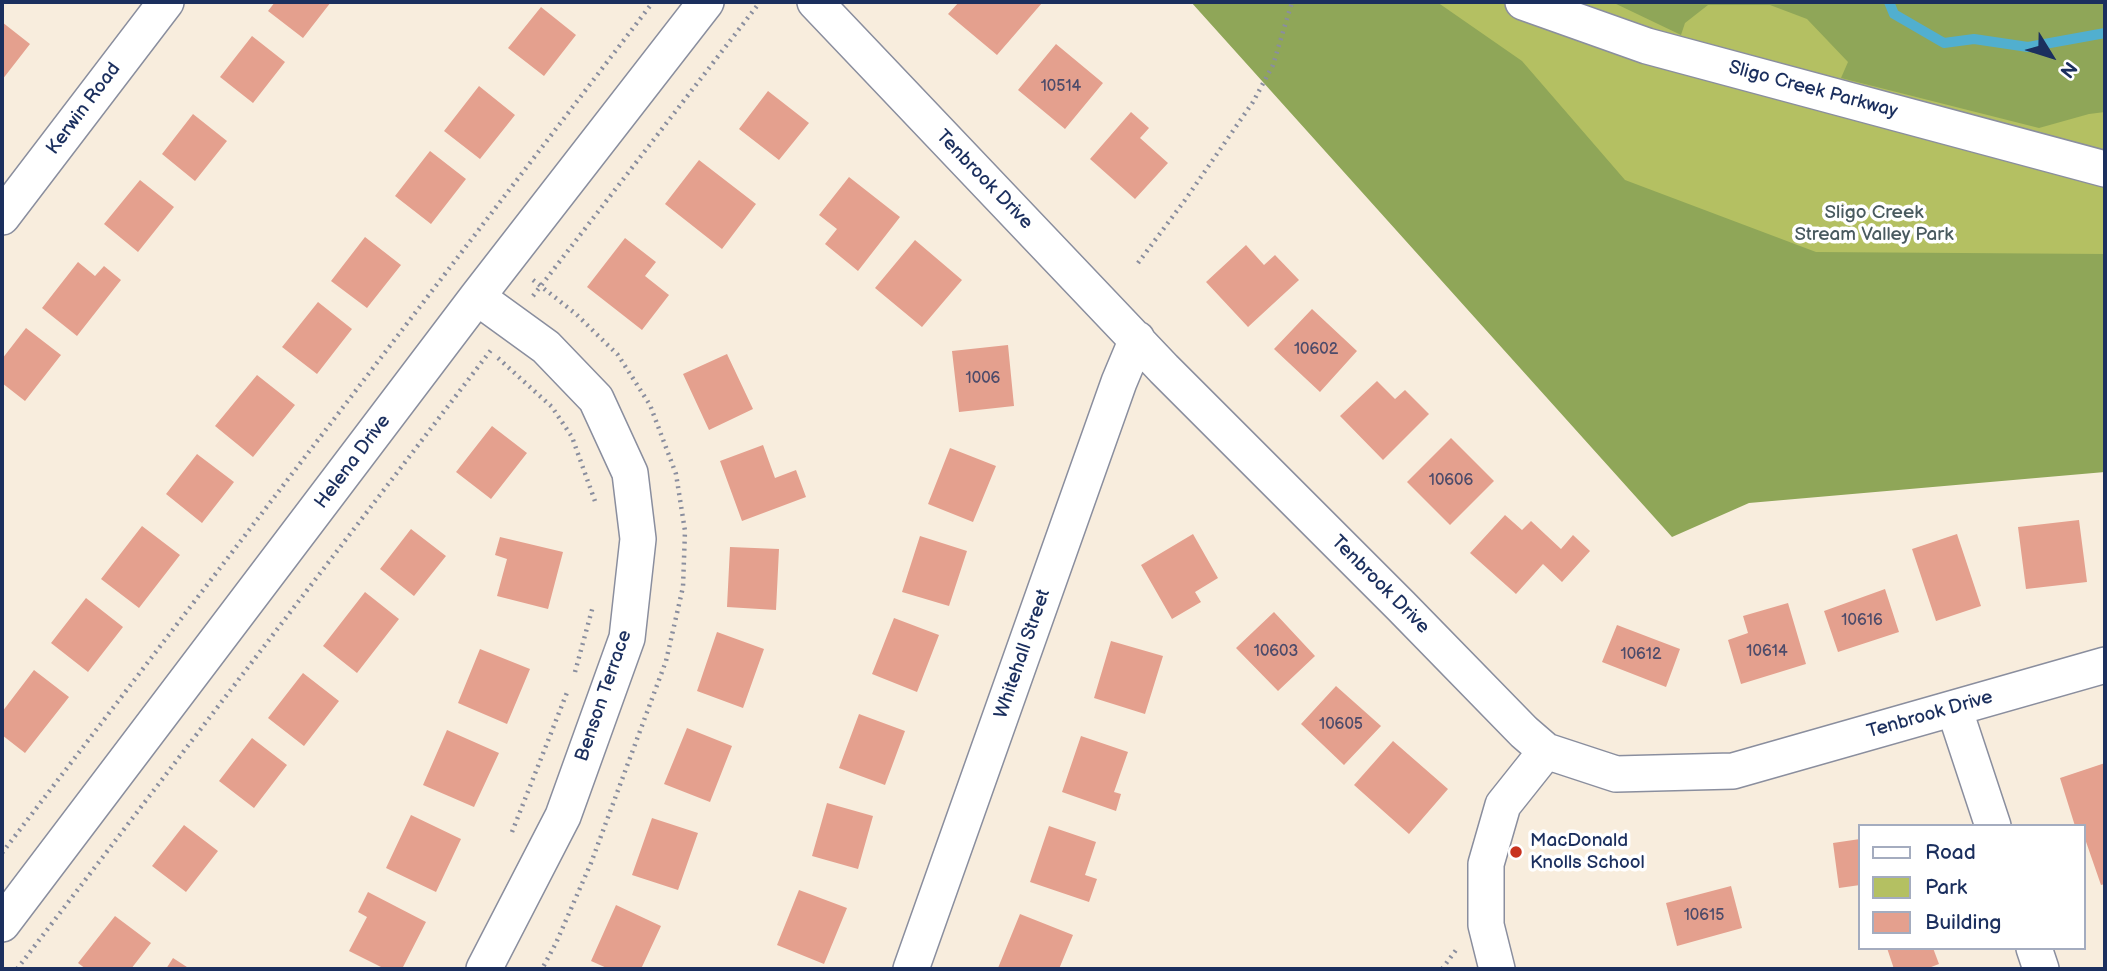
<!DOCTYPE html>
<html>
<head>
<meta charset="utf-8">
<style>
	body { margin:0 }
	#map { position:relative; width:2107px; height:971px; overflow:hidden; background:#f8eddd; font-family:"Balsamiq Sans",sans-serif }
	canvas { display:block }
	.frame { position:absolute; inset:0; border:4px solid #1b2f5e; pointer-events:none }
	.legend { position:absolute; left:1858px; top:824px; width:228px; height:126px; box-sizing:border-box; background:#fff; border:2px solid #a4acbf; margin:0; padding:9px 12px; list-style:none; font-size:21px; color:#1b2f5e }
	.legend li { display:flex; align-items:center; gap:14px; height:35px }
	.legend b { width:35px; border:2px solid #a4acbf }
	.north { position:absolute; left:2016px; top:21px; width:70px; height:70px; -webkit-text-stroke:5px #fff; paint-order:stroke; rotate:128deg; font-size:19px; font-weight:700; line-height:28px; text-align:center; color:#1b2f5e }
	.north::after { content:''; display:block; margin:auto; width:24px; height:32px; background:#1b2f5e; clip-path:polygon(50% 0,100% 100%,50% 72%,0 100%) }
</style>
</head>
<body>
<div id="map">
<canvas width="2107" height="971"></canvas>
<div class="frame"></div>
<ul class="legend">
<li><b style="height:9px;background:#fff"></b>Road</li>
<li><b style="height:19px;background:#b4c062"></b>Park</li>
<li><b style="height:19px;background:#e4a08e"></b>Building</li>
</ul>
<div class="north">N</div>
</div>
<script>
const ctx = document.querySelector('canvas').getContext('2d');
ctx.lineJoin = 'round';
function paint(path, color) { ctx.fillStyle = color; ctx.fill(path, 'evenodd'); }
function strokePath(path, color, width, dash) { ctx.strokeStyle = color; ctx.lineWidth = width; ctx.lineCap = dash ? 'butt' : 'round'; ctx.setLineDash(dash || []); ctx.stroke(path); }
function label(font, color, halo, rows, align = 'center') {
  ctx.font = font + ' "Balsamiq Sans",sans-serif'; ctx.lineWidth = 7; ctx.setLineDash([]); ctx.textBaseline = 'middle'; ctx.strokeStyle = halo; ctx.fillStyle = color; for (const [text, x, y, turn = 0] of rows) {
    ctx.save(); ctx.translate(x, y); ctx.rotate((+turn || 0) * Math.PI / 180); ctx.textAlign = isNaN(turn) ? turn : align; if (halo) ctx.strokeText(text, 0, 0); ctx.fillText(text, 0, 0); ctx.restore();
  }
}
const green = new Path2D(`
	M1201 2H2105V450Z`);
const forest = new Path2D(`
	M1191 2H1437L1522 61 1625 180 1816 252 2105 254V472L1749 503 1672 537Z
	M1612 2H2105V112L2089 114 2039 128 1841 78 1848 62 1807 19 1770 5H1708L1685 23 1681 35Z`);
const stream = new Path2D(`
	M1889 2 1894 14 1944 43 1974 39 2028 47 2105 33`);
const building = new Path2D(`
	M275 2H331L303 38 268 11Z
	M959 2H1040L1042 3 997 55 948 14Z
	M541 7 576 35 544 76 508 48Z
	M2 22 30 44 2 80Z
	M252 36 285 62 253 103 220 77Z
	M1056 44 1103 83 1065 129 1018 90Z
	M479 86 515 115 480 159 444 131Z
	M768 91 809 123 779 160 739 129Z
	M1131 112 1149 128 1140 138 1168 163 1135 199 1090 159Z
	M193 114 227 141 195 181 162 154Z
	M430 151 466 179 431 224 395 196Z
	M699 160 756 204 722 249 665 204Z
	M849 177 900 217 858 271 825 244 837 229 819 215Z
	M140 180 174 207 138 252 104 224Z
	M365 237 401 265 367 308 331 281Z
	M625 238 656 262 645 276 669 295 642 330 587 287Z
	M915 240 962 280 922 327 875 288Z
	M1246 245 1264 265 1275 255 1299 280 1248 327 1206 282Z
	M78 262 95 276 104 266 121 280 77 336 42 308Z
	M318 302 352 329 317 374 282 347Z
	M1312 309 1357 351 1320 392 1274 349Z
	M26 328 61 355 25 401 2 383V359Z
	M1008 345 1014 406 959 412 952 351Z
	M727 354 753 409 709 430 683 374Z
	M257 375 295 405 253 457 215 426Z
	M1377 381 1395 399 1405 390 1429 414 1383 460 1340 416Z
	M492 426 527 453 491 499 456 472Z
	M1451 438 1494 481 1450 525 1407 482Z
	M763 445 775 478 796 470 806 497 742 521 720 461Z
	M950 448 996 466 973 522 928 504Z
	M197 454 234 482 202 523 166 494Z
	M1505 515 1522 530 1531 521 1561 549 1573 535 1590 551 1562 582 1543 564 1516 594 1470 553Z
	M2079 520 2087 582 2026 589 2018 527Z
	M142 526 180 555 139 608 101 579Z
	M411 529 446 556 414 596 380 569Z
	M1193 534 1218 578 1195 592 1201 602 1172 619 1141 565Z
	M1957 534 1981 606 1936 621 1912 549Z
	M920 536 967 551 949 606 902 592Z
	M500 537 563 552 548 609 497 596 507 559 495 555Z
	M730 547 779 549 776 610 727 607Z
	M1885 589 1899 632 1838 652 1824 611Z
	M365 592 399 619 357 673 323 646Z
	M86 598 123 627 88 672 51 643Z
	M1788 603 1806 664 1741 684 1728 640 1748 633 1743 616Z
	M1274 612 1315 656 1278 691 1236 648Z
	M894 618 939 635 917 692 872 674Z
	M1617 625 1680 649 1666 687 1602 662Z
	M717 632 764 649 743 708 697 691Z
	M1111 641 1163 656 1145 714 1094 698Z
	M480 649 530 669 507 724 458 703Z
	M34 670 69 697 25 753 2 735V712Z
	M303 673 339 701 304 746 268 718Z
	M1336 686 1381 726 1344 765 1301 724Z
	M859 714 905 731 885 785 839 768Z
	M687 728 732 746 710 802 664 784Z
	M447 730 499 753 474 807 423 785Z
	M1081 736 1128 752 1114 792 1121 794 1116 811 1062 792Z
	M252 738 287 765 254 808 219 781Z
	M1393 741 1448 789 1409 834 1354 785Z
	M2105 763V884L2101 885 2084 836V826H2075L2060 778Z
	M827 803 873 816 858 869 812 856Z
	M411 815 461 839 436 892 386 868Z
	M652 818 698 833 678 890 632 875Z
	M184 825 218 851 186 892 152 866Z
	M1049 826 1096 842 1085 875 1097 879 1089 902 1030 882Z
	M1860 839V885L1839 888 1833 843Z
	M1731 886 1742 928 1677 946 1666 903Z
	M799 890 847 908 824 964 777 945Z
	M368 892 426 922 402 969H385L349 951 367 917 358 912Z
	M616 905 661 926 641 969H609L591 961Z
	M1020 914 1073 935 1059 969 998 968Z
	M115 916 151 943 131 969H86L78 963Z
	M1887 948H1933L1939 964 1926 969H1894Z
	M173 958 190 969H166Z`);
const path = new Path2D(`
	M1138 263 1185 200 1253 102 1273 65 1292 2
	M533 280 576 314 618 355 650 405 676 474 685 531 683 587 666 661 591 863 556 943 542 969
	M533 296 760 2
	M498 358 552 407 572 437 596 504
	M575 672 593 606
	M512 832 568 690
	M2 853 653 2
	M17 969 491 350
	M1442 969 1456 950`);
const minor = new Path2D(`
	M815 2 1164 369 1401 606 1524 732 1546 751 1616 774 1733 771 2105 665
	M1523 2 1647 46 2105 169
	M2 217 166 2
	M477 297 546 347 596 399 630 473 638 539 627 638 563 816 484 969
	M1954 708 1993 826
	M2 924 477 297 706 2
	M2034 948 2041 969
	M911 969 1119 382 1137 339
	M1497 969 1486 925V864L1503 805 1546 751`);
const markers = [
	[1516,852,7,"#c8321e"]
];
const numberNames = [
	["10514",1061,87],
	["10602",1316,350],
	["1006",983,379],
	["10606",1451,481],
	["10616",1862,621],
	["10603",1276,652],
	["10614",1767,652],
	["10612",1641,655],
	["10605",1341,725],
	["10615",1704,916]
];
const streetNames = [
	["Sligo Creek Parkway",1813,90,15],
	["Kerwin Road",84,109,-53],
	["Tenbrook Drive",984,180,46],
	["Helena Drive",353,462,-53],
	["Tenbrook Drive",1380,585,45],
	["Whitehall Street",1023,654,-71],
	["Benson Terrace",604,696,-71],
	["Tenbrook Drive",1930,715,-16]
];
const parkNames = [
	["Sligo Creek",1874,213],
	["Stream Valley Park",1874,235]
];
const poiNames = [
	["MacDonald",1530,841],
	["Knolls School",1530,863]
];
paint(green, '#b4c062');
paint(forest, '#8fa658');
strokePath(stream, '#51afcf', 10);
paint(building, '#e4a08e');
strokePath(minor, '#8a8e9e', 38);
strokePath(path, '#8a8e9e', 4.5, [2, 5]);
strokePath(minor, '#fff', 35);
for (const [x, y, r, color] of markers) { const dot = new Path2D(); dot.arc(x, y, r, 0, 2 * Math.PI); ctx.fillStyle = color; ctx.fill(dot); strokePath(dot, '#fff', 2.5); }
label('16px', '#4d4b6a', null, numberNames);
label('19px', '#1b2f5e', '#fff', streetNames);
label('19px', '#495a5f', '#fff', parkNames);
label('19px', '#1b2f5e', '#fff', poiNames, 'left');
</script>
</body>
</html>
